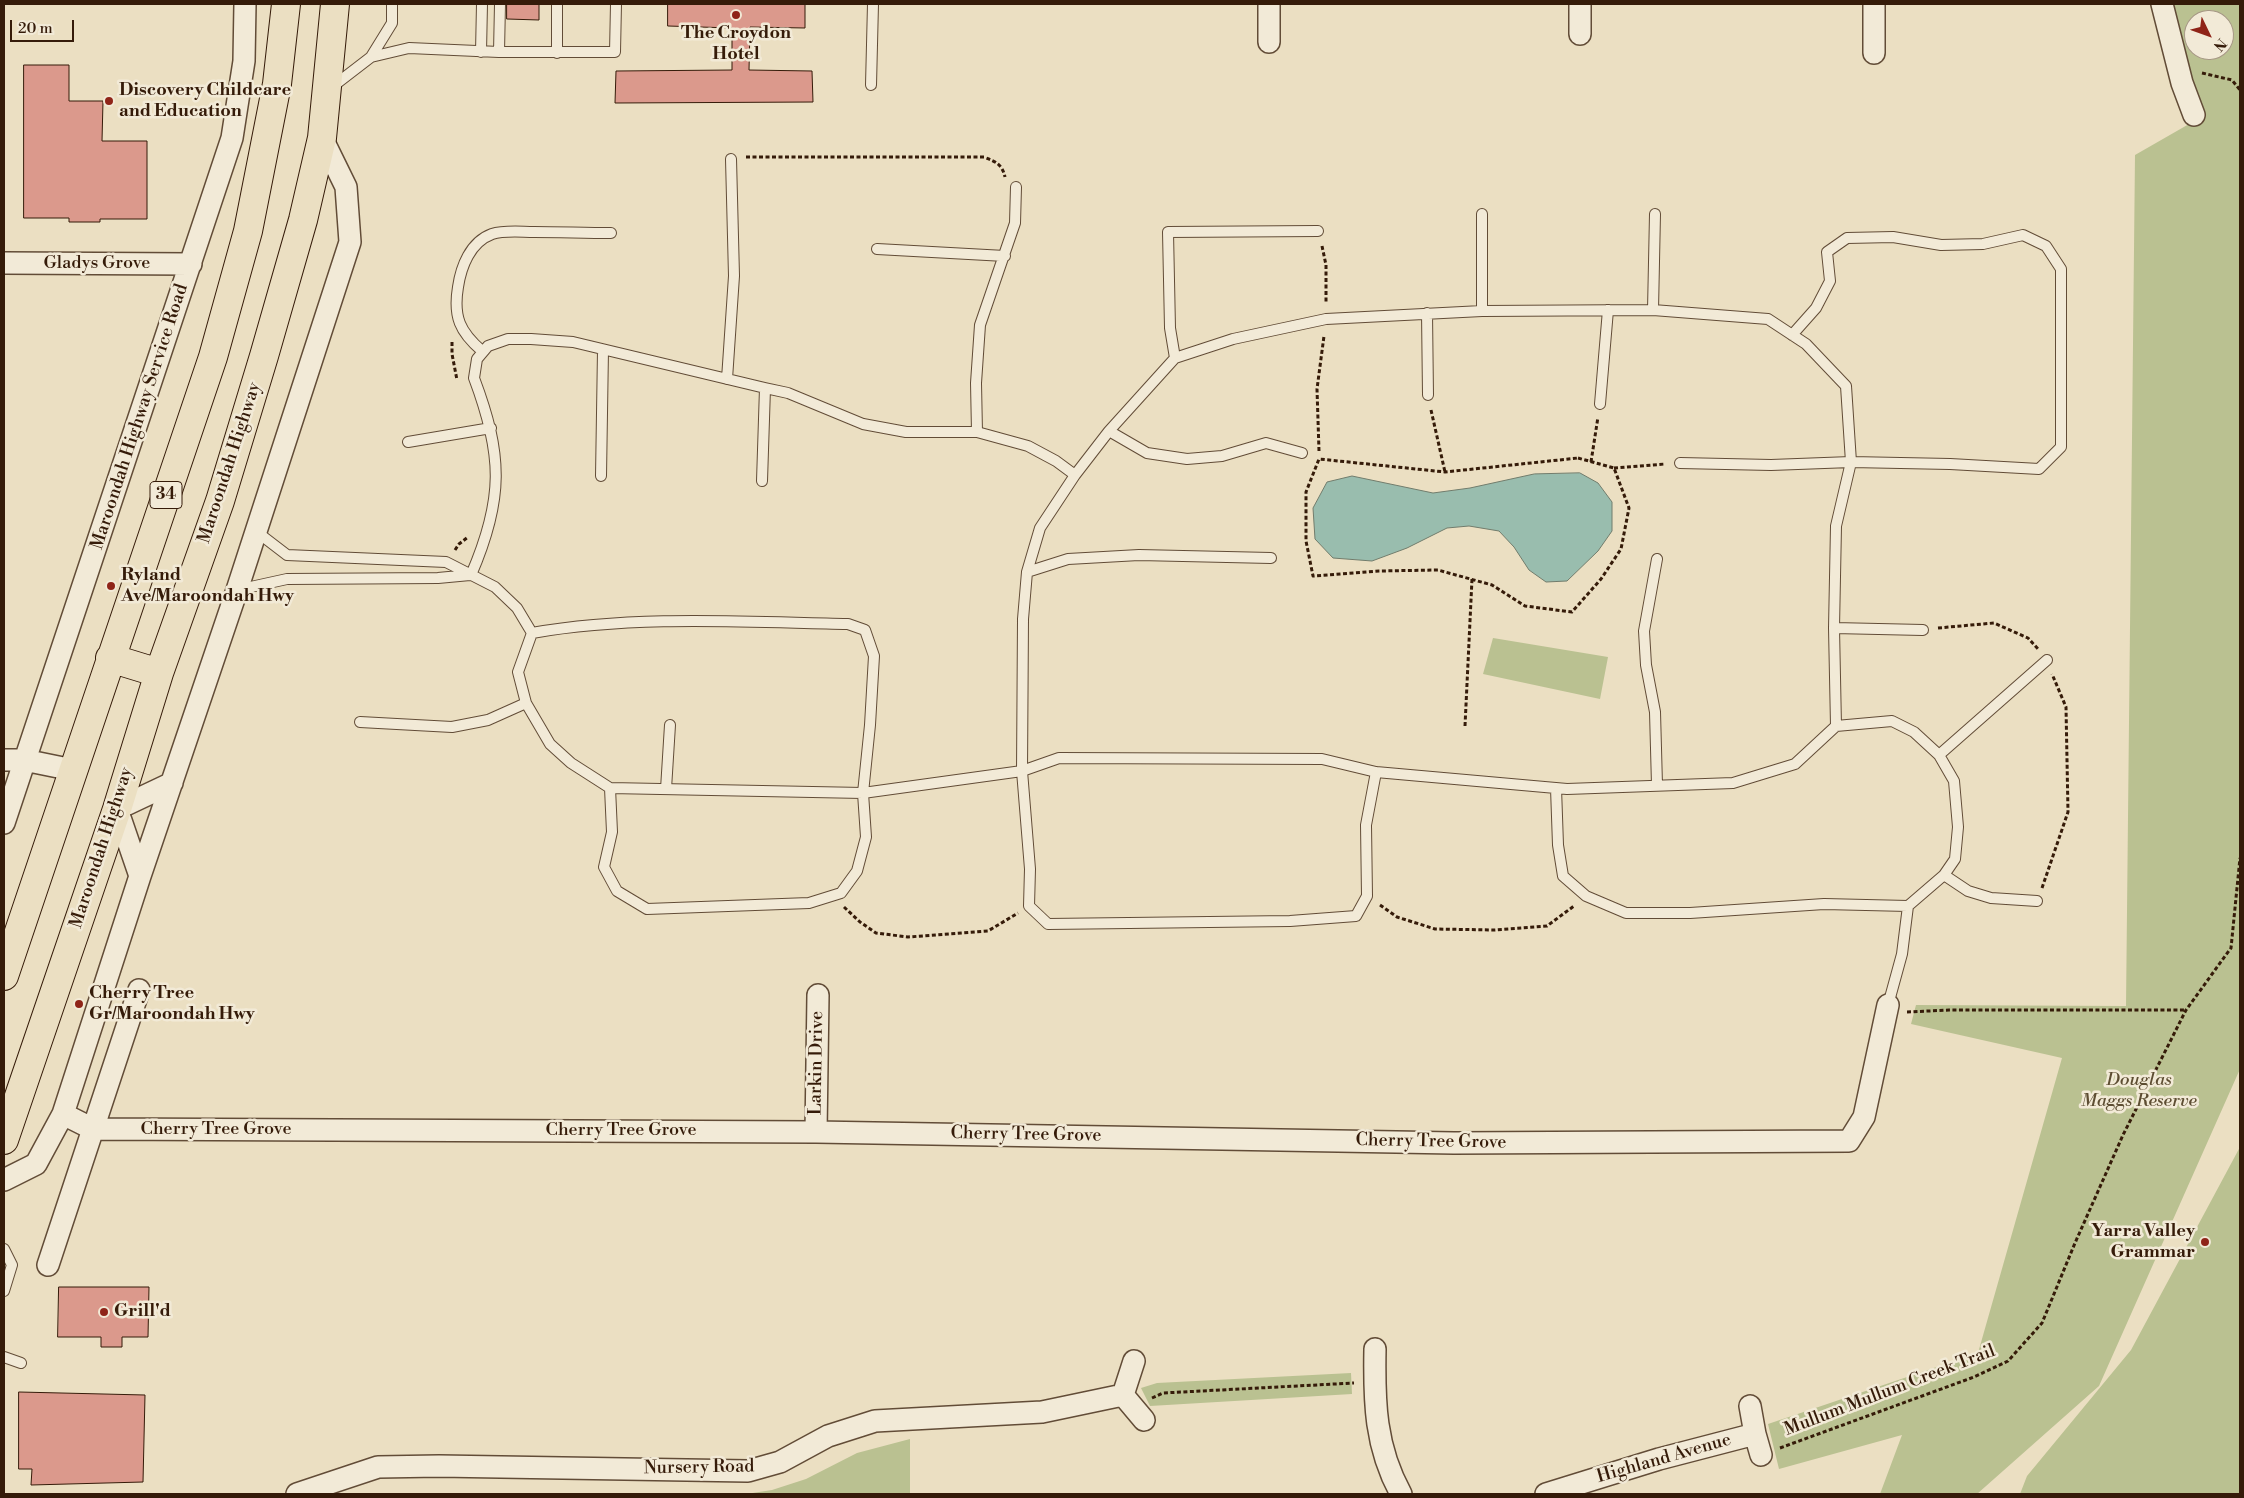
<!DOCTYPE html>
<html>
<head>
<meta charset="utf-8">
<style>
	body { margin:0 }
	#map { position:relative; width:2244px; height:1498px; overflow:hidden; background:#ebdfc2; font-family:"Libre Bodoni",serif }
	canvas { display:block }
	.frame { position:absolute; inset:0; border:5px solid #351b09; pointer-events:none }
	.north { position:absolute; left:2184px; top:10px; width:50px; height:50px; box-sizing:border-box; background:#f2ead7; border:1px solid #a69785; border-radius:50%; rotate:132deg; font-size:14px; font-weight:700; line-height:20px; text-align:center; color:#351b09 }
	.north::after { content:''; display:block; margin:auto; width:18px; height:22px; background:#8f2418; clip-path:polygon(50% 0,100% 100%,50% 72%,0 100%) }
	.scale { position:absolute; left:10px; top:20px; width:64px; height:22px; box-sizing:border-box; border:2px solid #351b09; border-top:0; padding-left:6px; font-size:15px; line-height:18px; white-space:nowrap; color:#351b09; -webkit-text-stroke:4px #f2ead7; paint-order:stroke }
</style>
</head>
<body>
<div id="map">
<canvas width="2244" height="1498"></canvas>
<div class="frame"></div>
<div class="north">N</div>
<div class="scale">20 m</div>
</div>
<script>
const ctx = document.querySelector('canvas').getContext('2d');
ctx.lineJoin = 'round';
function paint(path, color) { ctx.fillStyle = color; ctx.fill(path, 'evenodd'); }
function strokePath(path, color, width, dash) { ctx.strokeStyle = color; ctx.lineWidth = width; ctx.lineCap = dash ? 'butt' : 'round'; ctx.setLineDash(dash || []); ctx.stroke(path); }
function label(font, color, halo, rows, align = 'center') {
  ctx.font = font + ' "Libre Bodoni",serif'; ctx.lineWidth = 5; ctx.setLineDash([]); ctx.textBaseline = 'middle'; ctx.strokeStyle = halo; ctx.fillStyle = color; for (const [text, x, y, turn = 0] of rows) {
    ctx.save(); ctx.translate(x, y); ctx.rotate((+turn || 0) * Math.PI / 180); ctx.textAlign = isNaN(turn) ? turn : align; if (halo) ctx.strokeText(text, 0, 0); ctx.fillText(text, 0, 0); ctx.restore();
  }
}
const green = new Path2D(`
	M2171 4H2240V1069L2099 1386 1977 1494H1880L1902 1435 1779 1469 1768 1424 1978 1353 2062 1058 1911 1024 1916 1005 2126 1006 2135 155 2203 116ZM2194 20H2224V50H2194Z
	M1493 638 1608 657 1600 699 1483 674Z
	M2240 1147V1494H2020L2027 1476 2131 1350Z
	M1351 1373 1352 1394 1150 1406 1141 1388 1157 1383Z
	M910 1439V1494H746L772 1490 806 1479 857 1453Z`);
const water = new Path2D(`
	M1580 473 1598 483 1612 502V531L1598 551 1567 581 1546 582 1529 570 1514 547 1499 531 1469 526 1447 528 1407 548 1372 561 1333 558 1315 539 1313 508 1327 482 1352 476 1433 493 1470 488 1534 474Z`);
const building = new Path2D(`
	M507 4H539V20L507 19Z
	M668 4H805V28L750 27 749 70 812 71 813 102 615 103 616 71 732 70V28L668 26Z
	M24 65H69V101H103L102 141H147V219H100V222H69V218H24Z
	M59 1287H149L148 1337H122V1347H101V1337H58Z
	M19 1392 145 1395 143 1482 31 1485 32 1469H19Z`);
const path = new Path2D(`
	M2202 73 2232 80 2240 90
	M746 157H984C996 162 1002 164 1005 177
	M1322 246 1326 265V304
	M452 342V354L457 380
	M1431 410 1445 472
	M1319 451 1317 389 1324 336
	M1578 458 1614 468 1629 508 1621 549 1601 579 1572 612 1525 606 1492 585 1438 570 1379 571 1313 576 1306 541V492L1319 459 1445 472Z
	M1591 462 1598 417
	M1614 468 1665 464
	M455 550 459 544 468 537
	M1938 628 1994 623 2028 638 2038 649
	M1465 726 1472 579
	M2042 888 2068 812 2066 707 2052 674
	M1380 905 1397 917 1435 929 1494 930 1547 926 1574 906
	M844 907 860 922 876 933 908 937 988 931 1018 913
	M1907 1012 1949 1010H2186
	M1152 1398 1163 1393 1354 1383
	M1780 1448 1974 1377 2008 1361 2042 1323 2075 1243 2123 1135 2186 1010 2231 948 2240 858`);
const service = new Path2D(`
	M481 52 482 4
	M499 52 500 4
	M557 53V4
	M371 57 409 48 499 52H615L616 4
	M871 85 873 4
	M332 87 371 57 392 23V4
	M877 249 1005 256
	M1653 310 1655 214
	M1482 311V214
	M1427 313 1428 395
	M482 351C460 332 453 317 458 287 461 267 470 242 492 234 504 230 521 232 534 232 560 232 585 233 611 233
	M1175 358 1170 328 1168 232 1318 231
	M727 379 734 276 731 159
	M1600 404 1608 310
	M1109 431 1147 453 1187 459 1222 456 1266 443 1302 453
	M977 432 976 383 980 325 1015 223 1016 187
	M408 442 491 428
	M1680 463 1771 465 1851 462 1950 464 2039 469 2061 447V269L2046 246 2023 235 1983 244 1941 245 1893 237 1847 238 1827 252 1830 281 1816 308 1792 335
	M601 476 603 350
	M762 481 765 388
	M257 532 287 555 446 562 495 587 517 608 532 633 518 672 526 703 550 744 571 763 610 788 863 793 1022 771 1059 758 1322 759 1376 772 1567 789 1733 783 1795 764 1836 726 1834 628 1836 526 1851 462 1846 386 1806 344 1768 319 1653 310 1482 311 1326 319 1233 339 1175 358 1109 431 1075 475 1040 528 1027 572 1023 619 1022 771 1030 869 1029 906 1048 924 1290 921 1356 916 1367 896 1366 825 1376 772
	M1027 572 1068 559 1139 555 1271 558
	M471 575C504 499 503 455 474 378L477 359 488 346 508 339H531L573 342 765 388 788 393 863 424 906 432H977L1028 446 1056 461 1075 475
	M237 590 287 579 438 578 470 575
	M1834 628 1923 630
	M532 633C636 615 743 622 848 624L865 630 874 656 870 725 863 793 866 837 857 871 841 893 809 903 647 909 617 891 604 867 612 832 610 788
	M360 722 452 727 488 720 526 703
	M1939 755 2047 660
	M1657 785 1655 712 1646 665 1644 631 1657 559
	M1556 788 1558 845 1563 876 1586 896 1626 913H1690L1824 904 1908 906 1944 875 1955 859 1958 827 1954 781 1939 755 1914 732 1892 721 1836 726
	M666 789 670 725
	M1944 875 1968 891 1991 898 2037 901
	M1888 1005 1902 954 1908 906
	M4 1249 12 1265 4 1291
	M4 1357 21 1363`);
const minor = new Path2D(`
	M1269 4V42
	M1580 4V34
	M1874 4V53
	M2162 4 2182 83 2194 115
	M4 263 191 264
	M4 760H24L73 770
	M4 823 232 138 244 61 245 4
	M140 876 117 809 172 783
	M63 1114 93 1129 816 1132 1454 1143 1849 1141 1864 1117 1888 1005
	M816 1132 818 995
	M4 1180 36 1164 63 1114 140 876 237 590 350 242 346 187 322 138
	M48 1265 139 990
	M1375 1349C1374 1402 1375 1447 1401 1494
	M1134 1361 1123 1395 1144 1420
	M1750 1406 1755 1434 1761 1455
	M297 1494 378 1467 439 1466 748 1471 780 1462 828 1436 875 1421 1042 1412 1123 1395
	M1546 1494 1659 1459 1755 1434`);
const trunk = new Path2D(`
	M110 658 159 673
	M4 976 213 357 248 231 277 84 286 4
	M4 1140 117 809 159 673 220 501 264 356 303 220 322 138 335 4`);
const markers = [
	[736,15,5,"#8f2418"],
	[109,101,5,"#8f2418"],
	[111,586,5,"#8f2418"],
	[79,1004,5,"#8f2418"],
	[2205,1242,5,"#8f2418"],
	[104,1312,5,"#8f2418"]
];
const shields = [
	[166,495,32]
];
const shieldNames = [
	["34",166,495]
];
const poiNames = [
	["The Croydon",736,34,"center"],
	["Hotel",736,55,"center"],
	["Discovery Childcare",119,91],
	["and Education",119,112],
	["Ryland",121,576],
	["Ave/Maroondah Hwy",121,597],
	["Cherry Tree",89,994],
	["Gr/Maroondah Hwy",89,1015],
	["Yarra Valley",2195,1232,"right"],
	["Grammar",2195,1253,"right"],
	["Grill'd",114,1312]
];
const streetNames = [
	["Gladys Grove",97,264],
	["Maroondah Highway Service Road",140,417,-72],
	["Maroondah Highway",230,463,-72],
	["Maroondah Highway",102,848,-72],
	["Larkin Drive",817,1063,-89],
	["Cherry Tree Grove",216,1130],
	["Cherry Tree Grove",621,1131],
	["Cherry Tree Grove",1026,1135,1],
	["Cherry Tree Grove",1431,1142,1],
	["Mullum Mullum Creek Trail",1890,1391,-21],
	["Highland Avenue",1664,1459,-16],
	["Nursery Road",699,1468,-1]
];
const parkNames = [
	["Douglas",2139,1081],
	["Maggs Reserve",2139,1102]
];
paint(green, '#bac191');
paint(water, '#99bdae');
strokePath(water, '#717c6c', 1);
paint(building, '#db998c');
strokePath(building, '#351b09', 1);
strokePath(service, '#624c37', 12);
strokePath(minor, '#624c37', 24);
strokePath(trunk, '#351b09', 30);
strokePath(path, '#351b09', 3, [4, 2.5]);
strokePath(service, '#f2ead7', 10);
strokePath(minor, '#f2ead7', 21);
strokePath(trunk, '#ebdfc2', 28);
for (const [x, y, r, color] of markers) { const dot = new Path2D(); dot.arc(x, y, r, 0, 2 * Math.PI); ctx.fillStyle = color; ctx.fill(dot); strokePath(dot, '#f2ead7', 2); }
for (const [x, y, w] of shields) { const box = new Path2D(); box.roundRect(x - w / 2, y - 13.5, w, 27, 4); ctx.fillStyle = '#f2ead7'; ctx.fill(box); strokePath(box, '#351b09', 1); }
label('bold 16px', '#351b09', null, shieldNames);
label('bold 18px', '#351b09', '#f2ead7', poiNames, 'left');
label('18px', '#351b09', '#f2ead7', streetNames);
label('italic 18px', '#5d4d32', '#f2ead7', parkNames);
</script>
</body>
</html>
